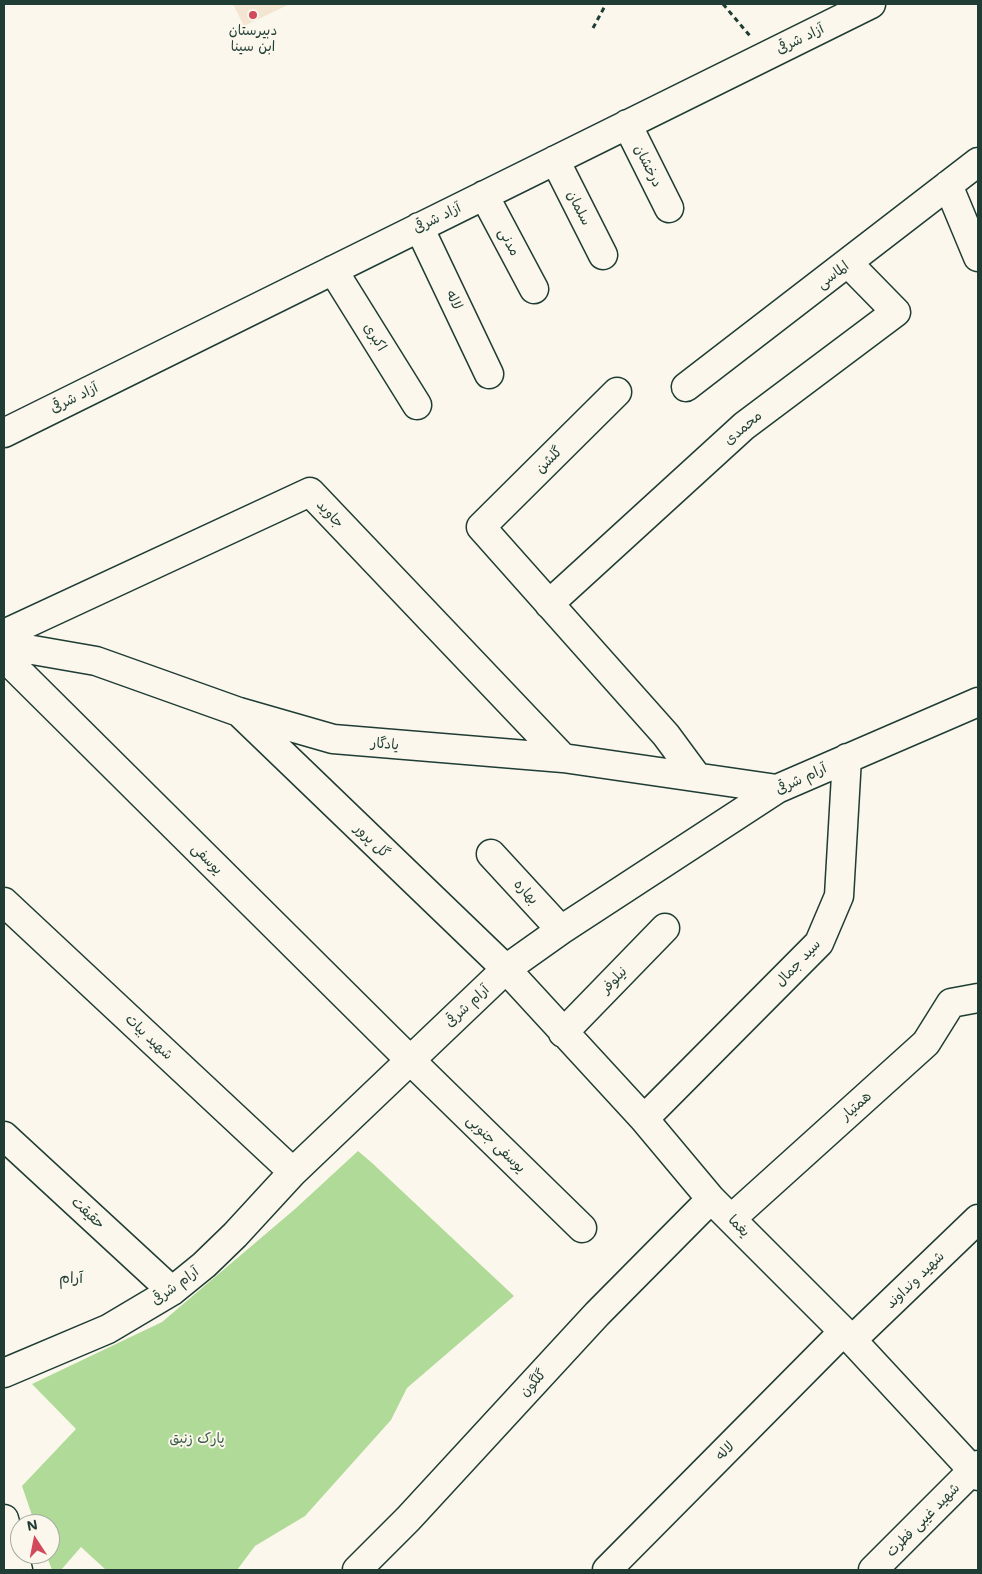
<!DOCTYPE html>
<html>
<head>
<meta charset="utf-8">
<style>
	body { margin:0 }
	#map { position:relative; width:982px; height:1574px; overflow:hidden; background:#fbf7ec; font-family:Mali,sans-serif }
	canvas { display:block }
	.frame { position:absolute; inset:0; border:5px solid #1f3d34; pointer-events:none }
	.north { position:absolute; left:10px; top:1514px; width:50px; height:50px; box-sizing:border-box; background:#fbf7ec; border:1px solid #a3ada2; border-radius:50%; rotate:349deg; font-size:14px; font-weight:700; line-height:20px; text-align:center; color:#1f3d34 }
	.north::after { content:''; display:block; margin:auto; width:18px; height:22px; background:#d1495b; clip-path:polygon(50% 0,100% 100%,50% 72%,0 100%) }
</style>
</head>
<body>
<div id="map">
<canvas width="982" height="1574"></canvas>
<div class="frame"></div>
<div class="north">N</div>
</div>
<script>
const ctx = document.querySelector('canvas').getContext('2d');
ctx.lineJoin = 'round';
function paint(path, color) { ctx.fillStyle = color; ctx.fill(path, 'evenodd'); }
function strokePath(path, color, width, dash) { ctx.strokeStyle = color; ctx.lineWidth = width; ctx.lineCap = dash ? 'butt' : 'round'; ctx.setLineDash(dash || []); ctx.stroke(path); }
function label(font, color, halo, rows, align = 'center') {
  ctx.font = font + ' Mali,"Playpen Sans Arabic",sans-serif'; ctx.lineWidth = 4; ctx.setLineDash([]); ctx.textBaseline = 'middle'; ctx.strokeStyle = halo; ctx.fillStyle = color; for (const [text, x, y, turn = 0] of rows) {
    ctx.save(); ctx.translate(x, y); ctx.rotate((+turn || 0) * Math.PI / 180); ctx.textAlign = isNaN(turn) ? turn : align; if (halo) ctx.strokeText(text, 0, 0); ctx.fillText(text, 0, 0); ctx.restore();
  }
}
const built = new Path2D(`
	M233 4H290L244 26Z`);
const green = new Path2D(`
	M358 1151 371 1162 514 1296 407 1388 391 1420 305 1516 255 1546 237 1570H106L81 1547 61 1570H52L46 1554H50V1524H35L22 1486 76 1429 32 1384 162 1322 295 1209Z`);
const path = new Path2D(`
	M723 4 750 36
	M593 28 606 4`);
const minor = new Path2D(`
	M627 124 669 208
	M555 160 603 255
	M948 185 978 257
	M484 195 534 289
	M419 227 489 374
	M333 270 417 405
	M686 387 978 162
	M617 392 481 527 666 735 697 777
	M4 433 871 4
	M549 604 744 426 896 312 848 263
	M4 634 310 492 563 758
	M4 645 96 661 239 712 333 739 563 758 777 789
	M4 657 410 1060 582 1228
	M239 712 506 969 644 1119 711 1199 852 1340 978 1476
	M491 854 561 930
	M4 902 293 1172
	M563 1033 665 928
	M644 1119 819 943 839 896 847 758
	M4 1136 172 1291
	M731 1219 926 1043 951 1003 978 998
	M852 1340 978 1219
	M4 1373 108 1329 172 1291 204 1265 235 1235 293 1172 506 969 561 930 777 789 978 702
	M357 1570 408 1519 597 1314 711 1199
	M607 1570 843 1332
	M873 1570 978 1465`);
const major = new Path2D(`
	M4 1519 18 1570`);
const markers = [
	[253,15,5,"#d1495b"]
];
const poiNames = [
	["دبیرستان",253,31],
	["ابن سینا",253,47]
];
const streetNames = [
	["آزاد شرقی",800,39,-26],
	["درخشان",648,166,63],
	["سلمان",579,208,63],
	["آزاد شرقی",437,218,-26],
	["مدنی",509,242,62],
	["الماسی",833,275,-37],
	["لاله",454,300,65],
	["اکبری",375,337,58],
	["آزاد شرقی",74,398,-26],
	["محمدی",743,428,-40],
	["گلشن",549,460,-45],
	["جاوید",330,514,46],
	["یادگار",385,744,5],
	["آرام شرقی",801,779,-25],
	["گل پرور",372,841,44],
	["یوسفی",207,859,45],
	["بهاره",526,892,47],
	["سید جمال",798,963,-47],
	["نیلوفر",614,980,-46],
	["آرام شرقی",467,1006,-43],
	["شهید بیات",149,1037,43],
	["همتیار",856,1106,-42],
	["یوسفی جنوبی",496,1144,44],
	["حقیقت",88,1213,43],
	["یغما",739,1226,45],
	["شهید ونداوند",915,1280,-44],
	["آرام شرقی",175,1286,-36],
	["گلگون",533,1383,-47],
	["لاله",725,1451,-45],
	["شهید غیبی فطرت",923,1520,-45]
];
const parkNames = [
	["پارک زنبق",197,1439]
];
const neighbourhoodNames = [
	["آرام",71,1278]
];
paint(built, '#f4e4d2');
paint(green, '#b0da97');
strokePath(minor, '#1f3d34', 31);
strokePath(major, '#1f3d34', 31);
strokePath(path, '#1f3d34', 3, [5, 4]);
strokePath(minor, '#fbf7ec', 28);
strokePath(major, '#fbf7ec', 28);
for (const [x, y, r, color] of markers) { const dot = new Path2D(); dot.arc(x, y, r, 0, 2 * Math.PI); ctx.fillStyle = color; ctx.fill(dot); strokePath(dot, '#fbf7ec', 2); }
label('14px', '#1f3d34', '#fbf7ec', poiNames);
label('14px', '#1f3d34', '#fbf7ec', streetNames);
label('14px', '#3c5c48', '#fbf7ec', parkNames);
label('15px', '#1f3d34', '#fbf7ec', neighbourhoodNames);
</script>
</body>
</html>
